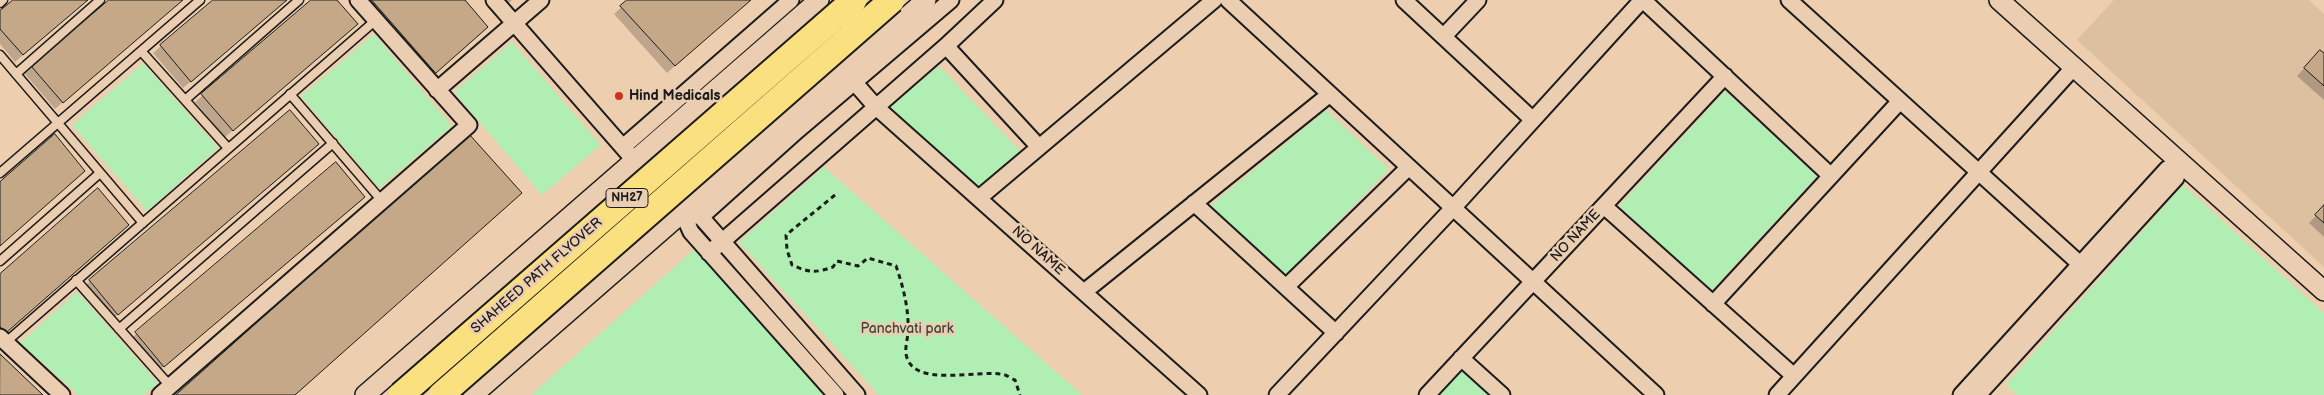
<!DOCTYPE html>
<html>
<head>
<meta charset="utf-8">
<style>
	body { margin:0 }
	canvas { display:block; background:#edceaf }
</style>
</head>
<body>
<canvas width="2324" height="395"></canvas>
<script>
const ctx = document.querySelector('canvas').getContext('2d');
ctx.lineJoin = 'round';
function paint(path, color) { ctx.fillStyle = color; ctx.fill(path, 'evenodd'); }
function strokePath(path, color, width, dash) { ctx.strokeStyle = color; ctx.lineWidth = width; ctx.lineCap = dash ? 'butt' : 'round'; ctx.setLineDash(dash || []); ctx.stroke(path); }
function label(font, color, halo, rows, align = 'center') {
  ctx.font = font + ' "Balsamiq Sans",sans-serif'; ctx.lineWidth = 5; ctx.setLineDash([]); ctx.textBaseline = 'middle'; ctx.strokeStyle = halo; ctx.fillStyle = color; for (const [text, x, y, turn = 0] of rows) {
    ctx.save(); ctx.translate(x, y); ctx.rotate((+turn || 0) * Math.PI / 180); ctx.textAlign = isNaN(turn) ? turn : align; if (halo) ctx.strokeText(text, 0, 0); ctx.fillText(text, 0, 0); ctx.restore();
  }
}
const built = new Path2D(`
	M2114 0H2309L2324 14V267L2077 40Z`);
const green = new Path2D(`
	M374 34 452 126 379 188 301 96Z
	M512 42 601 145 542 195 454 92Z
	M143 63 218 148 147 211 72 125Z
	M939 66 1022 153 979 187 890 107Z
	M1725 91 1817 176 1711 291 1619 206Z
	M1326 110 1389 169 1284 277 1210 206Z
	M824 167 1082 395H879L739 242Z
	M2183 185 2324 313V395H2017L2006 384Z
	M695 249 823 395H531Z
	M77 292 158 383 143 395H79L20 343Z
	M1460 368 1490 395H1435Z`);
const shadow = new Path2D(`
	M15 0H87L15 62 0 44V13Z
	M111 0H182L55 109 25 74Z
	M215 0H287L183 88 153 53Z
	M313 0H335L349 31 225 137 195 102Z
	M359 0H463L479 34 428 79Z
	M496 0H512L503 8Z
	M629 0H750L667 73 614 14Z
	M2324 55V100L2297 76 2313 59Z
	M290 112 310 151 110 321 82 288Z
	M336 164 357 204 156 373 128 341Z
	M2324 207V237L2309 223Z`);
const building = new Path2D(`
	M13 0H88L23 55 0 29V11Z
	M109 0H183L63 103 31 66Z
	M213 0H287L191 82 160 45Z
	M311 0H337L358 24 233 131 201 94Z
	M372 0H465L488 27 436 73Z
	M627 0H751L675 66 620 6Z
	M2320 50 2324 53V86L2304 68Z
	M290 110 319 144 118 315 89 280Z
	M55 134 85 171 0 246V182Z
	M469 134 522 193 295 395H176Z
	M336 162 365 197 164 367 135 332Z
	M98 188 129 225 7 332 0 327V274Z
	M2324 205V223L2315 215Z
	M0 354 43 395H0Z`);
const path = new Path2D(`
	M835 195 786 235 787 250 792 265C810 273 815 273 833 267L837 261 858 266 868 258 896 266C903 286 909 309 908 331 908 338 905 346 906 354 912 390 981 368 1005 375 1008 376 1012 379 1015 380L1020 395`);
const service = new Path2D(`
	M0 3 3 0
	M141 51 228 148
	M0 55 143 223
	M16 74 100 0
	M290 94 382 201
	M185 100 299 0
	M0 173 200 0
	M0 261 100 173
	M76 280 170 386
	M119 329 333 143
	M6 342 376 20`);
const minor = new Path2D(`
	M494 0 641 168
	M1228 0 1656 395
	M1404 0 1533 120
	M1643 0 1831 176
	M1789 0 2080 264
	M1444 36 1478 0
	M946 46 1039 147
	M855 83 876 107 1199 395
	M437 90 541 0
	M623 147 791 0
	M979 198 1214 0
	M1194 203 1336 333
	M676 205 682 212 691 232 836 395
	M1604 206 1794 376
	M691 215 701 217 857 395
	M701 217 798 130 951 0
	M709 253 946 46 995 0
	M1286 287 1409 167
	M1084 292 1330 94
	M1713 304 1900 101
	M0 337 62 395
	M1461 358 1502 395
	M160 395 469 125 358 0
	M1277 395 1453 208 1642 0
	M1427 395 1725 76
	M1777 395 2074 67
	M1961 395 2167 169 2181 162
	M1978 395 2176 178 2181 162`);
const tertiary = new Path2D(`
	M1999 0 2324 291
	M365 395 819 0
	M473 395 926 0`);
const trunkBridge = new Path2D(`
	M401 395 854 0
	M441 395 892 0`);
const markers = [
	[619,96,5,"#c8321e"]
];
const shields = [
	[627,198,42]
];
const shieldNames = [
	["NH27",627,198]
];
const poiNames = [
	["Hind Medicals",629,96]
];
const streetNames = [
	["NO NAME",1576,236,-47],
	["NO NAME",1038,251,42],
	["SHAHEED PATH FLYOVER",537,276,-41]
];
const parkNames = [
	["Panchvati park",907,329]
];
paint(built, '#ddc0a0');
paint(green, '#b0eeb4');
paint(shadow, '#0003');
paint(building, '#c5a887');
strokePath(building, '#1c1c1c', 1);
strokePath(service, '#1c1c1c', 11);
strokePath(minor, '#1c1c1c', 19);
strokePath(tertiary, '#1c1c1c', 22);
strokePath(path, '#1c1c1c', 3, [5, 4]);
strokePath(service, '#ebceb1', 8);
strokePath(minor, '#ebceb1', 15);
strokePath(tertiary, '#ebceb1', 19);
strokePath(trunkBridge, '#1c1c1c', 29, []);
strokePath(trunkBridge, '#fbe080', 25);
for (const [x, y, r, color] of markers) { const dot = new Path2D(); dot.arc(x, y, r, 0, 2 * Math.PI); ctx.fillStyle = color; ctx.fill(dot); strokePath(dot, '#ebceb1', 2); }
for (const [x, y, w] of shields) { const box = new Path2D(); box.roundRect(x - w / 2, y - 9.5, w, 19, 4); ctx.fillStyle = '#ebceb1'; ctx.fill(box); strokePath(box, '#1c1c1c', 1); }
label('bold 12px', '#1c1c1c', null, shieldNames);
label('bold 14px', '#1c1c1c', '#ebceb1', poiNames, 'left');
label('14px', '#1c1c1c', '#ebceb1', streetNames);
label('14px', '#3a463a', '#ebceb1', parkNames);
</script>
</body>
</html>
